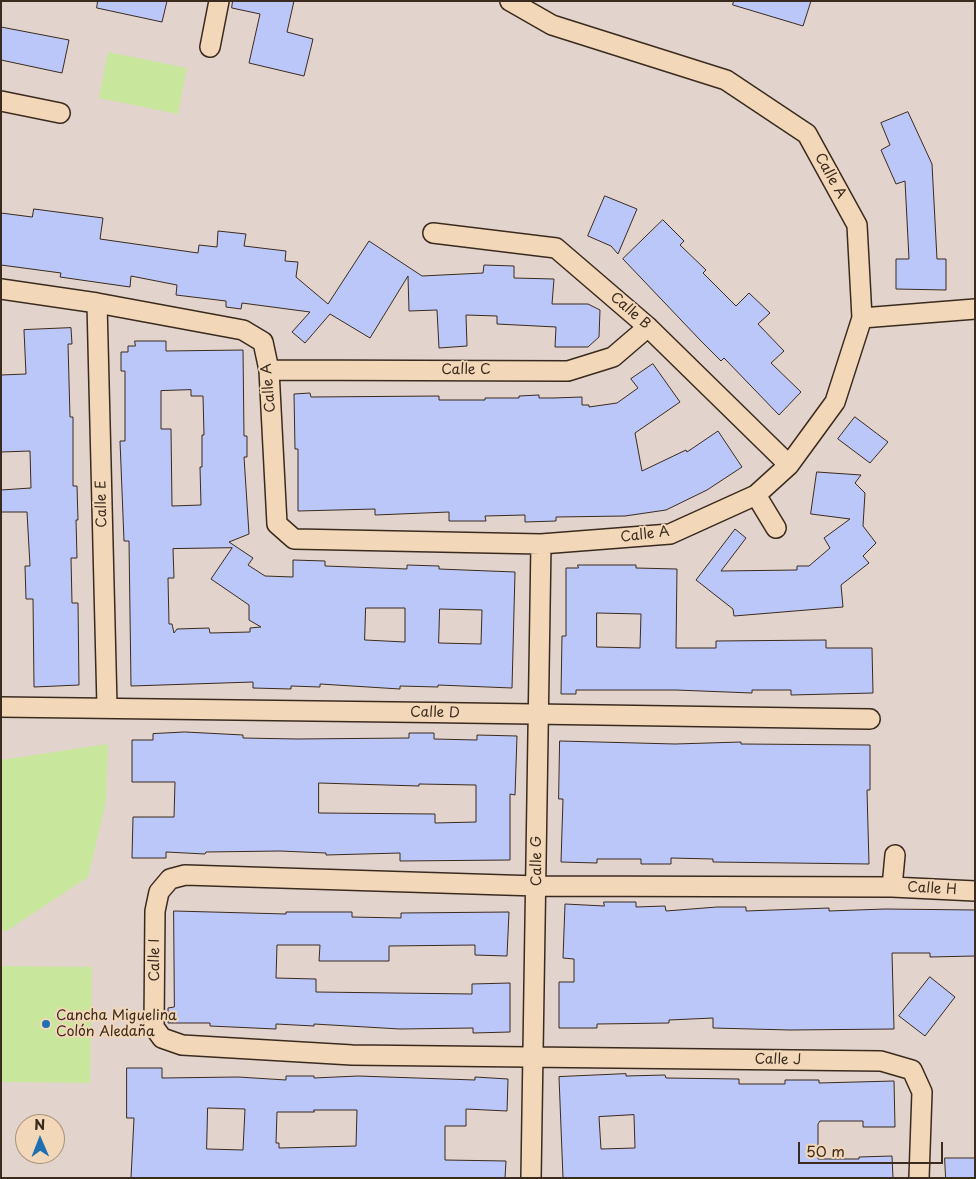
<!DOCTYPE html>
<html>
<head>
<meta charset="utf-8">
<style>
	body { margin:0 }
	#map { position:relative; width:976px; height:1179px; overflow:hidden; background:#e2d3cc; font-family:"Playpen Sans",sans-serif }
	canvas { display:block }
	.frame { position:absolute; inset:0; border:2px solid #3b2a1e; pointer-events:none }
	.north { position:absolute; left:15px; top:1114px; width:50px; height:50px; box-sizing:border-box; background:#f2d8b9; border:1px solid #a9927b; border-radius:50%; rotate:359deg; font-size:14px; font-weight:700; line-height:20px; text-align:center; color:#3b2a1e }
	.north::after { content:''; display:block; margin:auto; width:18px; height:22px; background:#1f6fb2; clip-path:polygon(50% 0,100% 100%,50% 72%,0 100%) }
	.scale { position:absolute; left:798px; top:1142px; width:145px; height:22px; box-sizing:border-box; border:2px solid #3b2a1e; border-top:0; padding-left:6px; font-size:15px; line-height:18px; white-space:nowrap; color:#3b2a1e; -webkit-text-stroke:4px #f2d8b9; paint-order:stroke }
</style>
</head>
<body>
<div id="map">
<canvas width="976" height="1179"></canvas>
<div class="frame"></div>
<div class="north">N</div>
<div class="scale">50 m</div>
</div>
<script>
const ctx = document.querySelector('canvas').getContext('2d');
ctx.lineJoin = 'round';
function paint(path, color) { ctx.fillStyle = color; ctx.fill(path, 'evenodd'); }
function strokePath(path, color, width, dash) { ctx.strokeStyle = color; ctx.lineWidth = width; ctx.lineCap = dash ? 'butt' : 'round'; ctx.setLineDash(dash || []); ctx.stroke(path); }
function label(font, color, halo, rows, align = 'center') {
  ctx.font = font + ' "Playpen Sans",sans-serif'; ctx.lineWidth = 4; ctx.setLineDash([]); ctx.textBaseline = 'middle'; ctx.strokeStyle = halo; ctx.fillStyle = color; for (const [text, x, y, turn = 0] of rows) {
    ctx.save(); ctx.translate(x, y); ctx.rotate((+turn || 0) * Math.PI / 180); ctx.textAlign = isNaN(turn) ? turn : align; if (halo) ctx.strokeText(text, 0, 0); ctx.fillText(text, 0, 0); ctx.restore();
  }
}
const green = new Path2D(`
	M108 52 187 68 178 114 99 98Z
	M108 744 106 802 88 877 8 930 1 932V760Z
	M1 966 92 967 90 1083 1 1082Z`);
const building = new Path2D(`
	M98 1H167L162 22 97 8Z
	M233 1H294L287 32 313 39 304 76 249 63 260 14 232 8Z
	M734 1H811L803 26 733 5Z
	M1 27 69 40 62 73 1 60Z
	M908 112 932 164 937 259H946V290L896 289V259H909L905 181 896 184 881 150 890 145 881 123Z
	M605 196 637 209 618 254 611 246 588 236Z
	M34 209 103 218 100 239 198 253 199 245 217 247 218 231 246 234 244 246 286 251 285 261 298 262 296 277 328 304 369 241 422 276 483 273 484 265 514 266V278L554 279 552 304H588L600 310 599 337 588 347H555L556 327 497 324V316L466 315 467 346 439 348 437 310 409 311 408 276 370 338 330 314 305 343 292 332 310 312 242 303 241 309 226 307V301L176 295 177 285 131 276 130 287 60 277 61 273 1 265V213L32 217Z
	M663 220 684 241 680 245 706 270 703 273 736 306 749 293 770 313 758 324 784 351 771 363 801 392 779 415 724 358 721 361 701 341 623 259Z
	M71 328 72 344H68L70 417H73V486H77L78 520H76L77 558H71L72 603H78L79 685 34 687 33 599H26L25 566H30L27 512H1V490L31 488 30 451 1 452V375L26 374 24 330Z
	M135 341H166V351L243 350 244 436H247V457H244L249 534 229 542 253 558 248 565 265 576 293 577V560L325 561V566L407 569V565L439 566V569L515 572 512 688 438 685V687L400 686V689L320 684V687L291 686V689L253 688V682L131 686 129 541H124L120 441H125V371H121V352H128V346H135ZM191 390V396H203L204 435H202V467H200L201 505 172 506 171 429H161V391ZM232 548 211 579 249 605V620L261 627 250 628V632L210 633 209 628 177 629 174 633 172 624H169L168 578H174L173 549ZM366 608H405V642L365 640ZM440 609 482 610 481 644 439 643Z
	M653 364 680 402 635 433 642 471 686 450 687 452 718 431 742 467 707 490 666 510 625 516 556 517V521L525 522V515L485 516 486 521H449V512L375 515V509L298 511V449H295L294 394 310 393 311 397 439 396V400H485V398H519V396L539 395V398H553L582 397V405H589V407L617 403 638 388 631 379Z
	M855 417 888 442 870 463 838 439Z
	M817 472 861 475 855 483 865 493 863 526 876 543 863 556 869 563 841 585 843 607 734 616 733 609 696 580 735 529 746 538 721 571 797 570V566H809L830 548 824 538 850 519 811 514Z
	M578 565H636V568L677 569 676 648H716V641L826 640V648H872L873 693 791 695V690H752V693L676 690H576V694H561L562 636H566V568H578ZM597 613 641 614 640 648 597 647Z
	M185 732 243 735V738L297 739 409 738V733H434V739L477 740V735L517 736 515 795 510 794V860L400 861V853L326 855V853L280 851 206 852 205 854 166 852V858H132L133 817H174L175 782H132V740H153V734ZM319 783 419 786V784L476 785V822L435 823V814L319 813Z
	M560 741 675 744 741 742V744L870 745V790H867L869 864 713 862V859L671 858V864H641V859H597V863L561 862 563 799H559Z
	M604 902H636V907L665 906 666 911 717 907H746V911L829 908V911L885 909 975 910V956L930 957V953H892L894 1029 790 1030 713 1028V1018L669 1020V1023L597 1024V1028H559V982H574V959L563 958 565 904 604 906Z
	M174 911 286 914V912H352V917L401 918V913L509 912 507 956 475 955V945L389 946V961H319L320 945H277L276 978 316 979V992L472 994V984L510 983V1032L473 1033V1028L400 1029 314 1024V1026L276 1024V1029L210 1026V1023H168V1008L174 1007Z
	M930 977 955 997 925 1036 899 1016Z
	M127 1068H162V1078L238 1077 286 1080V1076H314V1078L358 1076 475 1080V1077L508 1079 507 1111 466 1109V1126H445V1160L506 1161 505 1178H131L134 1118H127ZM208 1108 245 1109 243 1150 207 1149ZM314 1110H357L356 1146 279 1148V1143H276L277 1112H314Z
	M626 1074V1076L665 1075 666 1078 739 1079V1084H785V1080H819V1083L894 1081 895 1127H863V1121H820L818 1124V1159H859V1157L892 1156 893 1178H563L559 1077ZM634 1115 635 1148 601 1149 599 1117Z
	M945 1158H975V1178H946Z`);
const street = new Path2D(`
	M210 47 219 1
	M1 101 60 113
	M433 233 556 248 648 327 789 465
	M1 289 97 303 243 330 263 342 269 370 277 524 294 539 541 544 670 534 756 495 789 465 835 402 862 318 857 225 807 134 726 80 552 25 510 1
	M97 303 107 706
	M862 318 975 309
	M269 370 568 371 613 357 648 327
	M756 495 776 528
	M1 707C291 709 580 716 870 719
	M892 887 895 855
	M531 1178 541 544
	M919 1178 922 1092 912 1070 881 1061 352 1055 182 1045 162 1038 154 1027 155 911 159 892 170 879 185 875 537 886 892 887 975 891`);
const markers = [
	[46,1024,5,"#1f6fb2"]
];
const streetNames = [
	["Calle A",830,176,61],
	["Calle B",630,311,41],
	["Calle C",466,370],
	["Calle A",269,388,-95],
	["Calle E",102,504,-91],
	["Calle A",645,535,-7],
	["Calle D",435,713,1],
	["Calle G",537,861,-90],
	["Calle H",932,889,3],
	["Calle I",155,960,-90],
	["Calle J",778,1060,1]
];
const poiNames = [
	["Cancha Miguelina",56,1016],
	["Colón Aledaña",56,1032]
];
paint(green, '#c9e69d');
paint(building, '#bbc7f8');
strokePath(building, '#3b2a1e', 1);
strokePath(street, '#3b2a1e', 22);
strokePath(street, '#f2d8b9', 19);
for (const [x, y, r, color] of markers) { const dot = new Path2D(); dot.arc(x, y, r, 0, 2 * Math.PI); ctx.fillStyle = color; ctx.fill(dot); strokePath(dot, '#f2d8b9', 2); }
label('14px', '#3b2a1e', '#f2d8b9', streetNames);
label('14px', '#3b2a1e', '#f2d8b9', poiNames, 'left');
</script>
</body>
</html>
